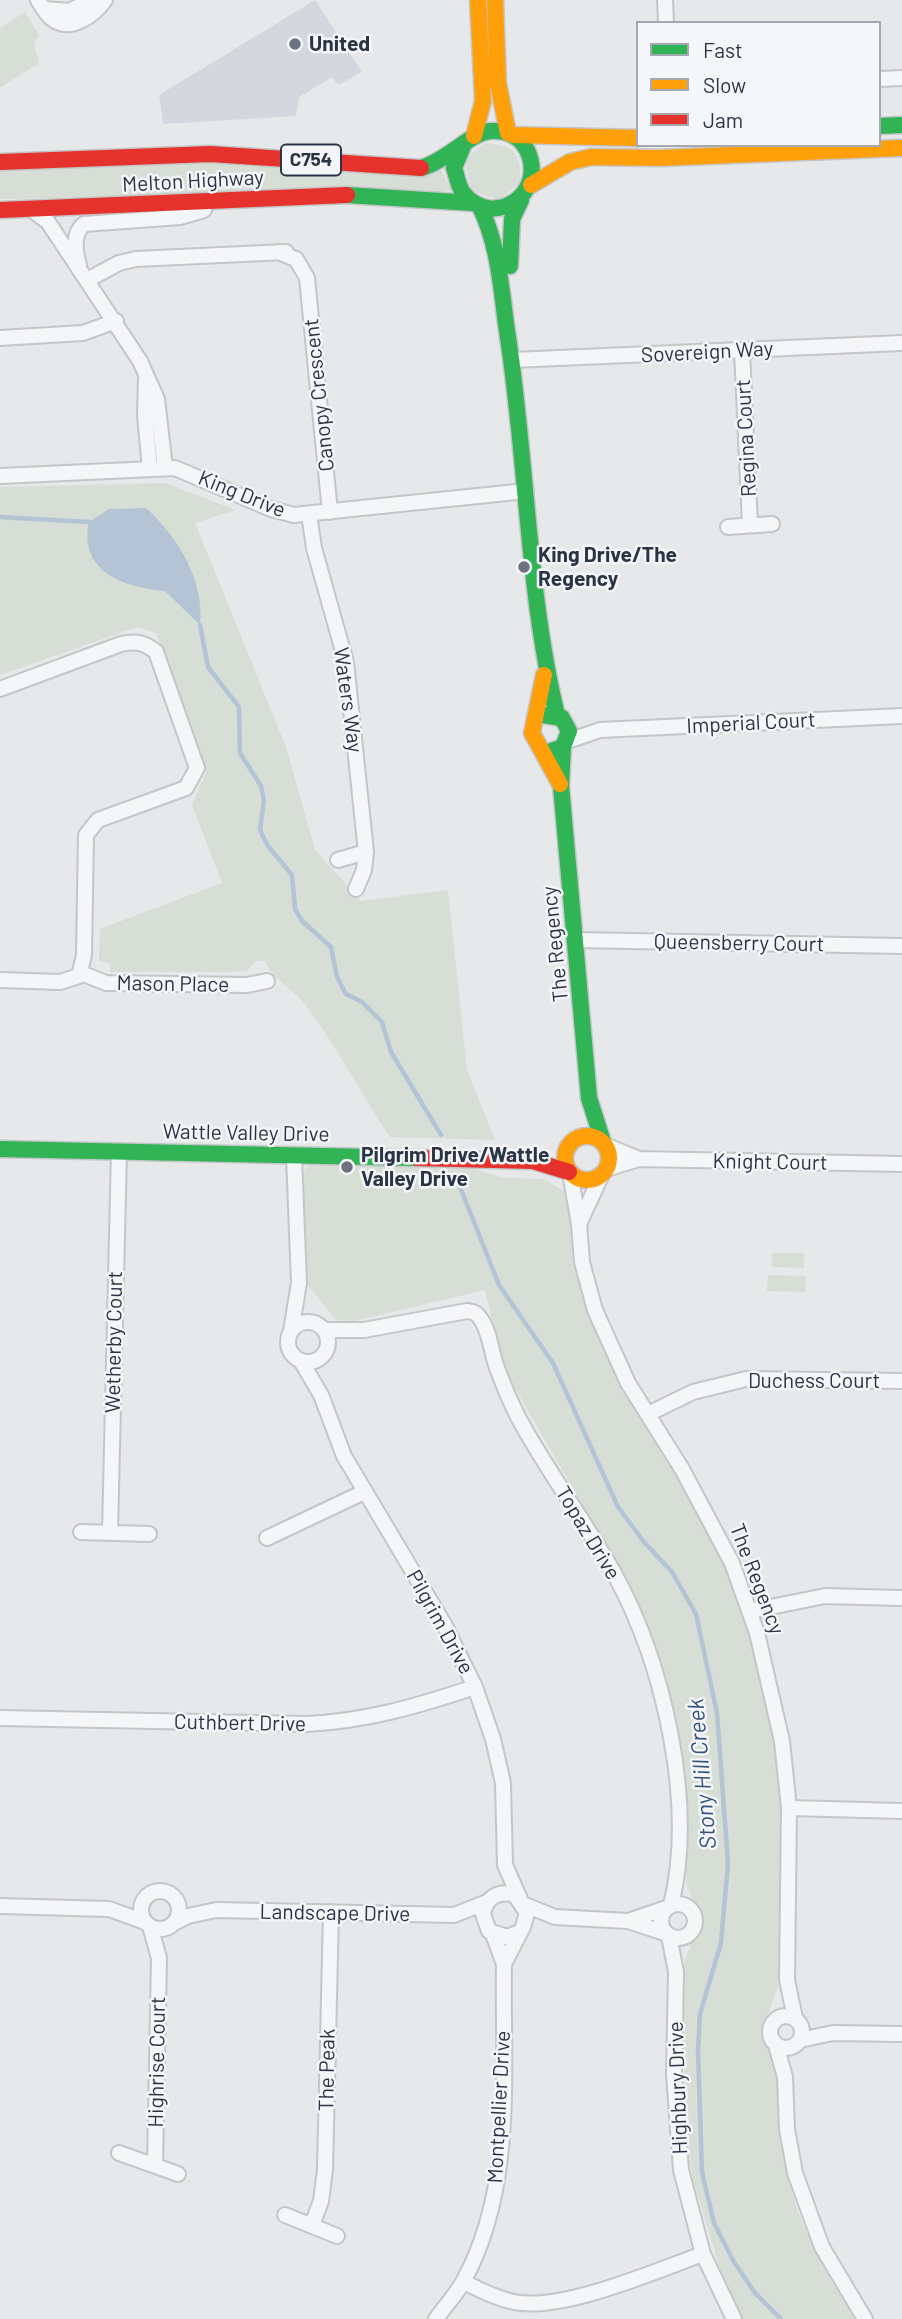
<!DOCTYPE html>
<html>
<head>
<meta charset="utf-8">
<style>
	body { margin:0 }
	#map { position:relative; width:902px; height:2319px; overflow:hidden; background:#e6e8ea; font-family:Barlow,sans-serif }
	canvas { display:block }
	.legend { position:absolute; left:636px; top:21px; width:245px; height:126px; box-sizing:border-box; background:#f4f6f9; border:2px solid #a4a8b1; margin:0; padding:9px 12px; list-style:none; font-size:21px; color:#2b3445 }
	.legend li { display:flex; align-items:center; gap:14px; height:35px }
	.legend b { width:35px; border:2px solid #a4a8b1 }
</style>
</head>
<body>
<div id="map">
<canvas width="902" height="2319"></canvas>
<ul class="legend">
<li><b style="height:9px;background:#30b455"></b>Fast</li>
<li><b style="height:9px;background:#ff9f0a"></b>Slow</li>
<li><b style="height:9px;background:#e5322d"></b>Jam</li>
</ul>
</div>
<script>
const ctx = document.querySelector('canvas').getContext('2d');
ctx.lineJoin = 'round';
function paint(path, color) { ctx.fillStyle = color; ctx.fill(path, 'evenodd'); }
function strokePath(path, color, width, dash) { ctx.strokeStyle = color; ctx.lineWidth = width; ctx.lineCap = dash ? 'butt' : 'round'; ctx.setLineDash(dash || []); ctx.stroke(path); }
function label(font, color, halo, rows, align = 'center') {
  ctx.font = font + ' Barlow,sans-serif'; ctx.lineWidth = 5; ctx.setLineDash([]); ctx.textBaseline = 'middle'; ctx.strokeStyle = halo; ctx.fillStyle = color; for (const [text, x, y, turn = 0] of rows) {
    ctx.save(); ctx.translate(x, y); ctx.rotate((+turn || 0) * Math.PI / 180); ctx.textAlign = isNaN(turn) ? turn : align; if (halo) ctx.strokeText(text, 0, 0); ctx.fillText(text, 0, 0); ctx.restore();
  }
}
const built = new Path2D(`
	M315 0 362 72 338 85 332 77 299 97 296 116 163 124 159 95Z`);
const green = new Path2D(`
	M25 12 39 35 34 43 39 63 0 88V28Z
	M485 143C514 145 522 154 520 183L499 200 472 191C465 164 461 160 485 143Z
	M198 162 441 170 452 191 0 199V170Z
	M165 483 236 510 195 523 286 747 315 850 361 901 448 890 467 1070 495 1140 390 1137C362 1095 338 1049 308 1008 296 991 272 979 265 961H256L246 972H110V964L99 961 100 929 222 883 192 805 206 773 156 633 137 627 0 675V487Z
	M319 1160 456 1164 505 1178 544 1179 570 1195C572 1233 574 1271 586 1307 603 1355 629 1397 655 1440 701 1519 749 1598 766 1690 784 1785 785 1881 779 1977 778 1995 762 2021 764 2034 765 2045 774 2055 776 2067 780 2090 777 2115 780 2138 789 2205 818 2265 856 2319H740L728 2295 692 2176 688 2140 681 2013 684 1963 701 1917 686 1884 682 1778 666 1686 604 1543 512 1383 498 1346 485 1290 354 1321 336 1320 305 1282 300 1181 305 1169Z
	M772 1253H804V1268L772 1267Z
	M768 1275 806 1276 805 1292 767 1291Z`);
const water = new Path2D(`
	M146 508C178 537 205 581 200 625L165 591C124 588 78 571 89 522L109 509Z`);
const stream = new Path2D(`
	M0 517 89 522
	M200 625 208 667 239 707 240 753 261 786 264 800 260 830 268 846 292 875 295 909 302 921 331 947 337 977 346 994 362 1002 382 1022 391 1052 441 1135
	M458 1182 499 1285 553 1363 618 1507 644 1542 672 1572 696 1614 717 1713 728 1863 721 1943 700 2014 698 2051 702 2172 714 2223 734 2262 755 2293 781 2319`);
const street = new Path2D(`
	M38 0C42 6 46 14 51 18 70 34 94 15 105 0
	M665 0 666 23
	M45 9 69 11 92 0
	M879 79 902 78
	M32 210 48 222 140 361 157 399 165 468
	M278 252 296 259 307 278 330 512
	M79 265C75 251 72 234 84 224L180 217 204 210
	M89 279 119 263 136 259 286 252
	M0 338 83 333 116 321
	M742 350 750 525
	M513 360 902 343
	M146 379 145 416 150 468
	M0 476 175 468 271 509 294 515 526 491
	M309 514 314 548 346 662 366 852 364 870 356 889
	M728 527 772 524
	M0 689 121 644C136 641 144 642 156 652L197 768 186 788 98 820 86 835 84 955 79 976 60 982 0 980
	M568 741 600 730 902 716
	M338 860 366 852
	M576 940 902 946
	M81 973 106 983 247 985 267 981
	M605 1145 639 1159
	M606 1169 639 1159 902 1164
	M570 1173 579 1224 582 1262 595 1310 628 1383 682 1469 732 1563 757 1633 782 1741 789 1808 787 1980 795 2018
	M580 1222 602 1174
	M288 1342a20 20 0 1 1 40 0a20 20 0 1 1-40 0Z
	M325 1330H364L467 1311C473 1312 476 1312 480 1318 490 1331 491 1352 497 1368 503 1384 510 1401 518 1417 547 1471 585 1521 615 1575 664 1665 696 1804 671 1905
	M291 1331 299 1283 294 1156
	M301 1361 321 1395 344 1456 444 1624 475 1687 493 1739 503 1783 505 1865 520 1899
	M648 1414 693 1392 746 1379 902 1381
	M81 1532 149 1534
	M110 1532 119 1151
	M267 1538 364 1492
	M751 1611 825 1596 902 1598
	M0 1718 306 1724C368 1721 417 1706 475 1687
	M789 1808 902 1811
	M141 1910a19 19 0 1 1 38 0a19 19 0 1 1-38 0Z
	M661 1921a17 17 0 1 1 34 0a17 17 0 1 1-34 0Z
	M525 1905 555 1917 628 1921 665 1933
	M0 1906 109 1909 145 1922
	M628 1921 666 1908
	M174 1923 188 1916 216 1910 454 1915 487 1902
	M150 1926 159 1958 155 2165
	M669 1936 676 1972 674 2074 681 2170 703 2254 734 2319
	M504 1964 523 1927 527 1913 515 1895C499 1890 486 1897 483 1914L489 1931 507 1937 520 1932
	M770 2032a16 16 0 1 1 32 0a16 16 0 1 1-32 0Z
	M800 2040 833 2033 902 2034
	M776 2045 785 2077 787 2129 795 2173 822 2247 865 2319
	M119 2153 178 2174
	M285 2215 337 2236
	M312 2225 321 2201 325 2170 331 1912
	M464 2282C480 2290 496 2298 514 2302 562 2312 655 2271 703 2254
	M436 2319C445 2306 457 2294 464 2280 516 2185 502 2068 504 1964L493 1934`);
const fast = new Path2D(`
	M879 126 902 125
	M421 168C447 161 471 132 491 131 506 130 520 136 527 150 548 194 493 230 463 193 458 186 457 176 454 168L464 144
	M347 195 472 203
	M480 207C499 246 501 289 507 331 527 457 527 593 557 715
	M510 266 512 219 521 200
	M543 715 562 718 569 731 563 747 551 751
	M563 747 561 786 589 1098 603 1142
	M0 1149 417 1158`);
const slow = new Path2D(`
	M495 0 498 83 508 133
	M513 135 638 138
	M474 136 483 101 478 0
	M531 185 570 162 591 157 660 158 902 148
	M544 675 532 733 560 784
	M565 1158a22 22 0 1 1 44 0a22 22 0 1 1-44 0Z`);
const jam = new Path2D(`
	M0 162 210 154 421 168
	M0 210 347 195
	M417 1158 533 1161 569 1172`);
const markers = [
	[295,44,7,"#6c737f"],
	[524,567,7,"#6c737f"],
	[347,1167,7,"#6c737f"]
];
const shields = [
	[311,160,60]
];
const shieldNames = [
	["C754",311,160]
];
const poiNames = [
	["United",309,44],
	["King Drive/The",538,555],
	["Regency",538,579],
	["Pilgrim Drive/Wattle",361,1155],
	["Valley Drive",361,1179]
];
const streetNames = [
	["Melton Highway",193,181,-3],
	["Sovereign Way",707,352,-3],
	["Canopy Crescent",319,395,-96],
	["Regina Court",746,438,-93],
	["King Drive",242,494,22],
	["Waters Way",348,700,82],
	["Imperial Court",751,723,-3],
	["Queensberry Court",739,943,1],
	["The Regency",555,944,-96],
	["Mason Place",173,984,1],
	["Wattle Valley Drive",246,1133,1],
	["Knight Court",770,1162,1],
	["Wetherby Court",114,1342,-89],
	["Duchess Court",814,1381],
	["Topaz Drive",588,1533,59],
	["The Regency",757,1579,69],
	["Pilgrim Drive",440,1622,61],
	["Cuthbert Drive",240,1723,1],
	["Landscape Drive",335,1913,1],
	["Highrise Court",157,2062,-89],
	["The Peak",327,2070,-89],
	["Highbury Drive",678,2088,-92],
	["Montpellier Drive",499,2107,-87]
];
const waterNames = [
	["Stony Hill Creek",702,1774,-95]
];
paint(built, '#d4d7dd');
paint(green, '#d6ded6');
paint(water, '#b4c4d5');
strokePath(stream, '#b4c4d5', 4.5);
strokePath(street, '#c4c6c8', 18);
strokePath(fast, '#c4c6c8', 19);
strokePath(slow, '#c4c6c8', 19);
strokePath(jam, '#c4c6c8', 19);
strokePath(street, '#f5f6f7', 14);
strokePath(fast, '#30b455', 16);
strokePath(slow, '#ff9f0a', 16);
strokePath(jam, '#e5322d', 16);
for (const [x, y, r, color] of markers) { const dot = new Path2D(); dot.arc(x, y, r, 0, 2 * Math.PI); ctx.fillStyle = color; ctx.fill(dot); strokePath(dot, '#f4f6f9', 2.5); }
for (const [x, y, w] of shields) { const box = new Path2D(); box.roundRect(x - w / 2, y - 15.5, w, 31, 5); ctx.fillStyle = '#f4f6f9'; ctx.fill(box); strokePath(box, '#2b3445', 2); }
label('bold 19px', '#2b3445', null, shieldNames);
label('bold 21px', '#2b3445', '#f4f6f9', poiNames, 'left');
label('21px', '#2b3445', '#f4f6f9', streetNames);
label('italic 23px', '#34527a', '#f4f6f9', waterNames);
</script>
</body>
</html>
